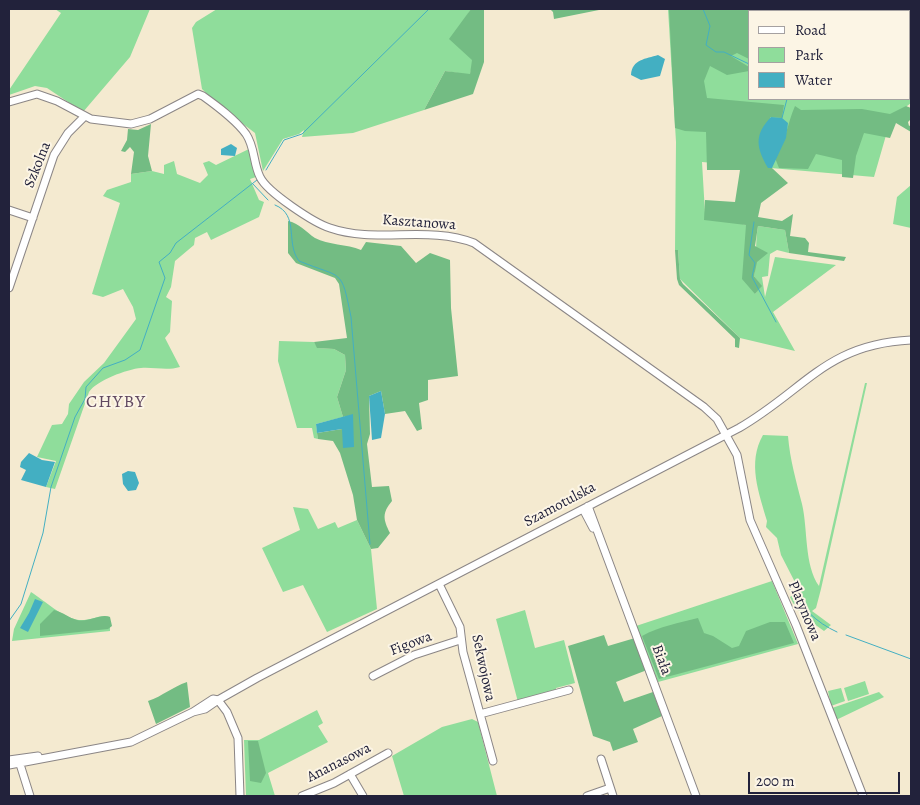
<!DOCTYPE html>
<html>
<head>
<meta charset="utf-8">
<style>
	body { margin:0 }
	#map { position:relative; width:920px; height:805px; overflow:hidden; background:#f4ead0; font-family:Alegreya,serif }
	canvas { display:block }
	.frame { position:absolute; inset:0; border:10px solid #22223b; pointer-events:none }
	.legend { position:absolute; left:748px; top:10px; width:162px; height:90px; box-sizing:border-box; background:#fcf5e5; border:1px solid #a5a1a1; margin:0; padding:6px 9px; list-style:none; font-size:15px; color:#22223b }
	.legend li { display:flex; align-items:center; gap:10px; height:25px }
	.legend b { width:25px; border:1px solid #a5a1a1 }
	.scale { position:absolute; left:748px; top:772px; width:152px; height:22px; box-sizing:border-box; border:2px solid #22223b; border-top:0; padding-left:6px; font-size:15px; line-height:18px; white-space:nowrap; color:#22223b; -webkit-text-stroke:4px #fcf5e5; paint-order:stroke }
</style>
</head>
<body>
<div id="map">
<canvas width="920" height="805"></canvas>
<div class="frame"></div>
<ul class="legend">
<li><b style="height:6px;background:#fff"></b>Road</li>
<li><b style="height:14px;background:#8fdd9b"></b>Park</li>
<li><b style="height:14px;background:#43afc2"></b>Water</li>
</ul>
<div class="scale">200 m</div>
</div>
<script>
const ctx = document.querySelector('canvas').getContext('2d');
ctx.lineJoin = 'round';
function paint(path, color) { ctx.fillStyle = color; ctx.fill(path, 'evenodd'); }
function strokePath(path, color, width, dash) { ctx.strokeStyle = color; ctx.lineWidth = width; ctx.lineCap = dash ? 'butt' : 'round'; ctx.setLineDash(dash || []); ctx.stroke(path); }
function label(font, color, halo, rows, align = 'center') {
  ctx.font = font + ' Alegreya,serif'; ctx.lineWidth = 4; ctx.setLineDash([]); ctx.textBaseline = 'middle'; ctx.strokeStyle = halo; ctx.fillStyle = color; for (const [text, x, y, turn = 0] of rows) {
    ctx.save(); ctx.translate(x, y); ctx.rotate((+turn || 0) * Math.PI / 180); ctx.textAlign = isNaN(turn) ? turn : align; if (halo) ctx.strokeText(text, 0, 0); ctx.fillText(text, 0, 0); ctx.restore();
  }
}
const green = new Path2D(`
	M55 9H150L130 57 83 112 47 88 35 86 9 95V90L61 13Z
	M217 9H471L458 30 473 60 470 75 445 71 424 110 353 133 302 137 304 130 299 134 283 139 263 171 255 133 218 105 202 89 192 28 196 22Z
	M668 9H815L827 11H749V99H909V30H911V103L891 118 874 177 702 162 705 213 746 225 755 294 761 286 754 276C757 259 755 243 758 226L785 230 789 253 777 250 770 254 768 276 762 277 765 297 775 257 836 265 773 312 795 351 740 338 680 279 678 250H675L676 142Z
	M251 148 252 165 256 177 250 179 259 200 264 202 259 217 211 240 207 232 195 238 194 245 175 261 171 287 166 297 172 301 170 332 165 338 180 367C167 371 154 367 141 368 127 369 96 381 89 392L55 489 46 487 56 461 37 457 52 425 62 424 68 414 69 404 84 382 104 363 136 319 133 307 123 289 103 297 92 294 120 203 103 196 107 190 131 182V174L152 171 164 174V165L174 161 177 174 200 183 208 175 203 163 209 161 216 165Z
	M911 185V228L893 224 897 197Z
	M279 341 314 342 318 348 334 349 345 355 346 370 337 397 343 417 316 424 318 439 314 438 312 428H297L278 361Z
	M865 383H867L821 589 816 608 812 611 831 625 824 631C810 621 796 612 790 597L799 590 781 555 777 538 766 527 767 521C759 493 747 463 763 435L788 436C790 460 796 480 802 504 808 529 804 565 819 586Z
	M293 507 308 509 318 529 335 522 338 528 357 520 371 549 377 609 327 632 303 585 283 592 262 548 300 530Z
	M772 581 798 644 658 682 636 626Z
	M31 592C45 601 63 618 79 620 90 621 100 614 110 617V631L12 641 14 629Z
	M525 610 535 648 564 640 575 683 556 688V691L518 702 496 619Z
	M865 681 869 694 848 701 844 688Z
	M841 688 845 701 831 706 828 691Z
	M879 692 884 697 836 720 832 708Z
	M317 710 323 723 318 726 328 742 268 773 275 796H246L244 740H259Z
	M472 719 478 722 497 796H404L392 756 442 727Z`);
const forest = new Path2D(`
	M471 9H484V62L473 94 424 110 445 71 470 74 472 60 449 39Z
	M550 9H604L554 19 553 12Z
	M669 9H768V11H749V59L737 53 731 56 749 67V71L727 75 710 66 704 81 707 98 784 105 782 118 770 117 768 168H772L788 183 761 203 758 217 782 221 793 214 790 236 805 238 809 243 808 252 846 257 844 261 789 253 785 230 758 226 755 246 768 253 757 262 754 276 762 286 755 294 742 279 746 225 704 220 705 200 735 202 740 170H707L706 132 685 131 675 128Z
	M795 106 801 110 862 109 890 114 906 106 911 108V119L908 122 909 126 911 125V132L896 123 890 138 864 133 856 156 853 178 842 177V160L816 154 808 169 779 168 775 158C786 142 787 124 795 106Z
	M151 124 148 156 152 171 131 174 134 152 130 147 125 152 121 151 127 140 128 129 138 130Z
	M288 221C299 223 306 232 315 238 328 245 347 244 361 250L366 242 401 246 416 263 430 253 450 260 451 308 458 376 428 380V400L419 403 422 429 417 431 405 411 385 414 381 391 369 396 370 434 367 444 372 487 389 486 392 501C382 513 383 519 390 533L378 548 371 549 357 520 353 495 340 453 333 441 318 439 317 433 342 429 353 415 343 417 337 397 346 370 345 355 334 349 317 348 314 342 347 338 339 284 335 278 296 263 288 253Z
	M675 250H678L680 279 683 284 740 338 739 348 735 347V339L679 285 677 279Z
	M54 610C63 612 69 618 77 620 89 623 100 613 110 617L112 626 108 629 40 636V624Z
	M698 618 704 633 713 636 732 648 739 646 746 631 770 622H785L794 643 659 679 642 636C660 626 679 623 698 618Z
	M604 635 608 646 635 638 647 670 616 682 624 702 653 692 662 716 633 729 638 742 613 751 610 742 593 736 568 646Z
	M187 682 190 707 156 724 148 701C163 696 172 687 187 682Z
	M248 741H258L266 773 261 783 250 781Z`);
const water = new Path2D(`
	M658 55 665 59 660 76 641 80 631 75C632 59 646 59 658 55Z
	M771 117 782 118 788 123 786 138 772 168H768C756 147 754 135 771 117Z
	M231 144 237 148 235 156 221 155V149Z
	M381 391 385 414 381 438 372 440 369 396Z
	M353 414 354 447 343 448 342 429 317 433 316 424Z
	M29 453 42 460 55 462 46 487 21 480 26 470 20 467 21 462Z
	M128 471 135 472 139 483 136 490 128 491 123 484 122 474Z
	M35 599 43 602 28 632 20 628 29 613Z`);
const stream = new Path2D(`
	M703 9 710 26 706 45 716 52H724L749 64
	M782 118 787 99
	M266 170 284 140 302 134 429 9
	M252 183 268 200
	M275 205C300 215 285 243 299 261 343 279 341 267 351 317L370 544
	M754 222 749 255 755 263 752 277 776 322
	M789 588C803 608 815 622 837 632
	M9 621 21 604 43 533 51 487 75 417 85 399 86 387 103 368 125 360 140 350 165 278 159 262 170 253 176 243 257 180
	M846 635 911 659`);
const minor = new Path2D(`
	M9 102 37 94 57 101 91 119 131 124 150 119 198 94 203 96C217 106 235 119 246 134 255 147 253 163 260 177 267 192 314 223 330 228 376 244 428 225 474 243L704 407 717 419 737 455 750 520 796 625 863 796
	M9 210 33 218
	M9 288 54 155 68 133 84 117
	M588 506 696 796
	M583 509 593 528
	M439 584 460 627 463 652 493 761
	M373 676 414 655 460 640
	M218 700 227 712 238 738 240 796
	M193 712 205 709 218 700 257 678 739 428C805 390 826 344 911 340
	M480 714 569 690
	M601 759 613 796
	M9 760 38 756
	M19 761 30 796
	M9 765 131 742 193 712 213 699 218 700
	M350 774 363 796
	M302 796 334 783 388 753
	M587 796 610 788`);
const streetNames = [
	["Szkolna",38,165,-68],
	["Kasztanowa",419,223,4],
	["Szamotulska",560,505,-28],
	["Platynowa",804,611,67],
	["Figowa",411,644,-21],
	["Biała",661,660,70],
	["Sekwojowa",483,668,78],
	["Ananasowa",339,763,-27]
];
const quarterNames = [
	["CHYBY",116,403]
];
paint(green, '#8fdd9b');
paint(forest, '#73bc83');
paint(water, '#43afc2');
strokePath(stream, '#43afc2', 1);
strokePath(minor, '#8b8686', 9);
strokePath(minor, '#fff', 7);
label('15px', '#22223b', '#fcf5e5', streetNames);
ctx.letterSpacing = '1px';
label('18px', '#614961', '#fcf5e5', quarterNames);
ctx.letterSpacing = '0px';
</script>
</body>
</html>
